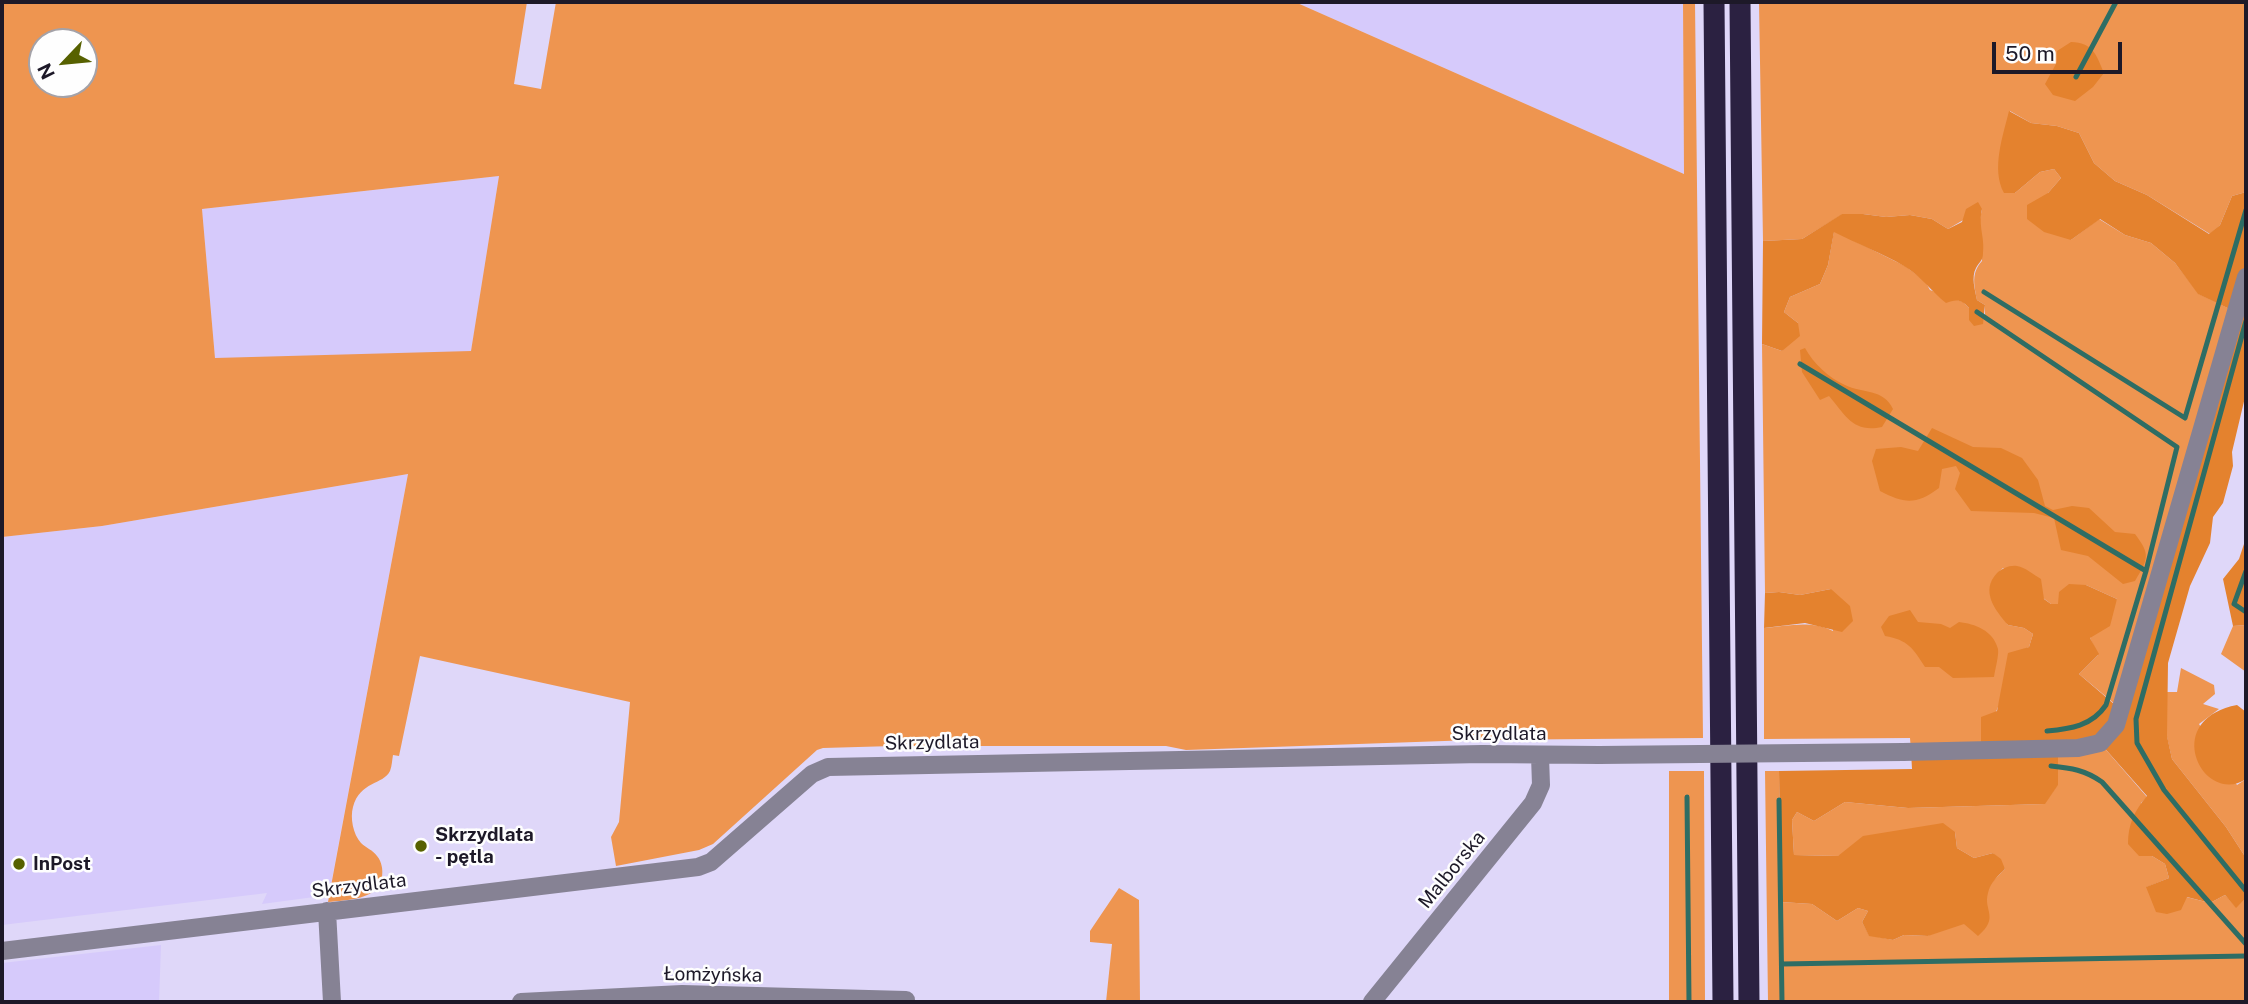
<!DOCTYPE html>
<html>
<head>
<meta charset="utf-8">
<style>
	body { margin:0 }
	#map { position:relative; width:2248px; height:1004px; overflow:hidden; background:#dfd7f9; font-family:"Public Sans",sans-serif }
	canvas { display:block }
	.frame { position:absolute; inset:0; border:4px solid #1d1928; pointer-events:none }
	.north { position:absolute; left:28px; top:28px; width:70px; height:70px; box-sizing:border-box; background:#fefefe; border:2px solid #a4a2a8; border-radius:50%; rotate:244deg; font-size:19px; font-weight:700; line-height:28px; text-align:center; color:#1d1928 }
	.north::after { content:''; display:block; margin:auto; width:24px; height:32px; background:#576100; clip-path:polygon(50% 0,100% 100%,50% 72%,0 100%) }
	.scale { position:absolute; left:1992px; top:42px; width:130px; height:32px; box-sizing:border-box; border:4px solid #1d1928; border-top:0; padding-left:9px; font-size:21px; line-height:24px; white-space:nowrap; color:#1d1928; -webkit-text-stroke:5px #fefefe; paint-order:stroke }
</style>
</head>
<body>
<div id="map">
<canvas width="2248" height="1004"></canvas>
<div class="frame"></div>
<div class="north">N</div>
<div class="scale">50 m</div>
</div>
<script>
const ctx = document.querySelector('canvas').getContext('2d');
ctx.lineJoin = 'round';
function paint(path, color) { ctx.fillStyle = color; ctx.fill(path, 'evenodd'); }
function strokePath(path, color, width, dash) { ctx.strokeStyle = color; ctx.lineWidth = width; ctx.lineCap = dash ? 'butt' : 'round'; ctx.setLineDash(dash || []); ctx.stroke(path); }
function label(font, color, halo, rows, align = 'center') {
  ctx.font = font + ' "Public Sans",sans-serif'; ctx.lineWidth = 5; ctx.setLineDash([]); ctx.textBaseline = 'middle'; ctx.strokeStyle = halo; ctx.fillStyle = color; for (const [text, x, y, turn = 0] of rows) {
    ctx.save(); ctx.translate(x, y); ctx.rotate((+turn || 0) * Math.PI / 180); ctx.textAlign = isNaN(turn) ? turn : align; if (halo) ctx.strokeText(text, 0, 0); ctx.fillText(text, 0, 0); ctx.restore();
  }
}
const built = new Path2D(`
	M1295 2H1683L1684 174Z
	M499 176 471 352 215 359 202 209Z
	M408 474 329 895 262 904 267 893 2 925V537L102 526Z
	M161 945 159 1002H2V963Z`);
const green = new Path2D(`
	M2 2H527L514 84 541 89 556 2H1295L1684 174 1683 2H1695L1703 738 1473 740 1186 750 1166 746H893L823 748 817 750 713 844 699 850 616 866 611 837 619 822 630 702 420 656 399 756 393 755C392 760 392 766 390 771 383 785 360 781 353 807 350 818 353 834 361 843 366 848 373 850 377 856 382 862 383 870 382 877 379 900 346 900 328 902L408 474 102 526 2 537ZM42 42H84V84H42ZM499 176 471 351 215 358 202 209Z
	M1759 2H2246V192L2232 196 2220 225 2210 234 2147 195 2115 181 2094 163 2079 133 2057 126 2031 123 2010 111 2015 193 2040 172 2054 169 2061 178 2048 193 2071 240 2099 219 2125 235 2151 243 2175 263 2199 294 2236 312 2122 710 2079 674 2098 655 2090 638 2117 599 2086 585 2058 604H2051L2003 568C1979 592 1993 601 2008 625L2024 628 2033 634 2029 647 2020 651 1981 750 1911 751 1910 738 1764 739V628C1789 626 1810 620 1833 631L1831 589 1800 595 1779 592 1765 593 1762 344 1782 351 1798 323 1784 312 1790 297 1820 284 1828 265 1834 231 1905 266 1925 281 1930 290 1963 302 1969 308V320L1985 316V305L1977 300C1974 285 1971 273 1982 261L1979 224 1982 209 1948 229 1932 219 1910 215 1886 217 1863 214H1843L1802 239 1763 241Z
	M2246 625V672L2221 654 2233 626Z
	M2181 668 2214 685 2215 694 2203 704 2219 709 2199 724 2237 785 2246 779V858L2226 827 2172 759 2167 737V692H2177Z
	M2100 743 2147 797 2141 803 2152 856 2165 864 2169 878 2147 887 2210 903 2225 895 2236 907 2246 898V1002H1768L1765 771H1779L1781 902 1812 904 1837 921 1858 908 1868 911 1862 922 1869 935 1893 940 1904 935 1928 936 1986 895 1991 883 2005 869 1993 853 1974 858 1957 848 1955 832 1838 856 1794 855 1792 820 1797 812 1814 821 1845 802 1908 808 2044 804 2058 784V749Z
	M1669 771H1704L1705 1002H1669Z
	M1119 888 1139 900 1140 1002H1106L1112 944 1090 942V931Z`);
const forest = new Path2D(`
	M2071 42C2093 43 2096 54 2104 73L2093 87 2075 101 2053 95 2045 84 2057 62V51Z
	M2009 111 2031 123 2057 126 2079 133 2094 163 2115 181 2147 195 2209 234 2220 225 2232 196 2246 192V393L2232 452 2233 466 2223 503 2213 517 2210 543 2190 586 2168 663 2167 736 2172 759 2226 827 2246 858V898L2236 908 2225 895 2210 903 2187 897 2181 910 2167 914 2156 912 2146 887 2169 878 2165 864 2152 856H2139L2128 844C2128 825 2134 811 2147 796L2100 743 2058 749V785L2045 804 1908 808 1845 802 1814 821 1797 812 1792 820 1794 855 1838 856 1863 836 1943 823 1955 832 1957 848 1974 858 1993 853 2001 859 2005 869C1998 876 1990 883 1988 893 1983 911 2000 917 1978 936L1964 924 1928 936 1904 935 1893 940 1869 936 1862 922 1868 911 1858 908 1837 921 1812 904 1781 902 1779 771 1912 769 1911 751 1981 750V717L1997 711 2008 653 2029 647 2033 634 2024 628 2008 625C1995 610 1980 591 1997 573 2002 569 2009 565 2017 566 2025 567 2034 575 2041 579L2044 599 2051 604H2058L2059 592 2069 584 2086 585 2117 599 2110 626 2090 638 2099 654 2079 674 2121 710 2236 312 2198 294 2175 263 2151 243 2125 235 2100 219 2071 240 2044 232 2027 219V205L2048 193 2061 178 2054 169 2040 172 2015 193H2004C1991 169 2003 136 2009 111Z
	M1978 202 1982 209C1978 227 1985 237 1983 253 1983 261 1979 262 1976 268 1971 277 1975 290 1977 300L1985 305 1983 324 1974 326 1969 320V308C1961 299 1956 299 1946 303 1931 291 1921 276 1904 266 1882 253 1857 244 1834 232L1828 265 1820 284 1790 297 1784 312 1798 323 1800 336 1782 351 1762 344 1763 241 1802 239 1842 214H1863L1886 217 1910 215 1932 219 1948 229 1962 222 1966 209Z
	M1805 348C1813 363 1829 378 1845 385 1863 394 1883 388 1893 409L1882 427C1853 433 1846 416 1829 396L1820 400 1802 372 1800 350Z
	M1932 428 1973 447 2001 448 2022 458 2038 480 2045 506 2053 510 2072 506 2089 508 2115 532 2135 534C2151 555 2148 559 2135 581L2123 584 2088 556 2061 550 2054 518 2034 513 1971 511 1955 489 1960 473 1956 466 1942 469 1939 488C1916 505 1905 504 1880 491L1872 461 1876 449 1901 447 1918 451Z
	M2246 538V625L2233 626 2223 579 2239 559Z
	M1831 589 1850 606 1853 621 1842 632 1805 623 1764 628 1765 593 1779 592 1800 595Z
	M1910 610 1918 622 1941 624 1950 628 1959 622C1975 624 1993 630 1998 649 1999 656 1995 669 1994 677L1953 678 1939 667H1925C1913 648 1908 640 1885 636L1881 627 1889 616Z
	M2237 705 2246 712V779C2204 807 2159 720 2237 705Z`);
const stream = new Path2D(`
	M2076 77 2116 2
	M1984 292 2185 418 2246 210
	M1977 312 2177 447 2146 571 2106 705C2092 726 2070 729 2047 731
	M2246 321 2136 719 2137 743 2164 790 2246 891
	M1800 364 2146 571
	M2246 571 2234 604 2246 612
	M2051 766C2071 768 2085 770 2102 782L2246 944
	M1687 797 1689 1002
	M1779 800 1782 1002
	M1782 964 2246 956`);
const street = new Path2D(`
	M1903 752 2078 748 2100 743 2116 725 2246 277
	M327 911 332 1002
	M2 951 698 867 711 862 812 774 828 767 1482 754 1599 755
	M521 1002 682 994 906 1000 905 1002
	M1372 1002 1533 803 1541 785 1540 756`);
const highway = new Path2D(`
	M1714 2 1723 1002
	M1740 2 1749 1002`);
const streetBridge = new Path2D(`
	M1599 755 1903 752`);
const markers = [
	[421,846,7,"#576100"],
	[19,864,7,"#576100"]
];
const streetNames = [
	["Skrzydlata",1499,734],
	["Skrzydlata",932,743,-1],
	["Malborska",1452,870,-51],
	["Skrzydlata",359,886,-7],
	["Łomżyńska",713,975,1]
];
const poiNames = [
	["Skrzydlata",435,835],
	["- pętla",435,857],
	["InPost",33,864]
];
paint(built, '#d6cafb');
paint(green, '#ee9550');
paint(forest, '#e4822e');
strokePath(stream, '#2e6d64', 5);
strokePath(street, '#868294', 18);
strokePath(highway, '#2b2141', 21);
strokePath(streetBridge, '#868294', 18);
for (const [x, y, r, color] of markers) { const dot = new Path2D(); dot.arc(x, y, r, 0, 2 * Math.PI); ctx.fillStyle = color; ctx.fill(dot); strokePath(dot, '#fefefe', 2.5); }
label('19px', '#1d1928', '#fefefe', streetNames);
label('bold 19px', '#1d1928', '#fefefe', poiNames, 'left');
</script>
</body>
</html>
